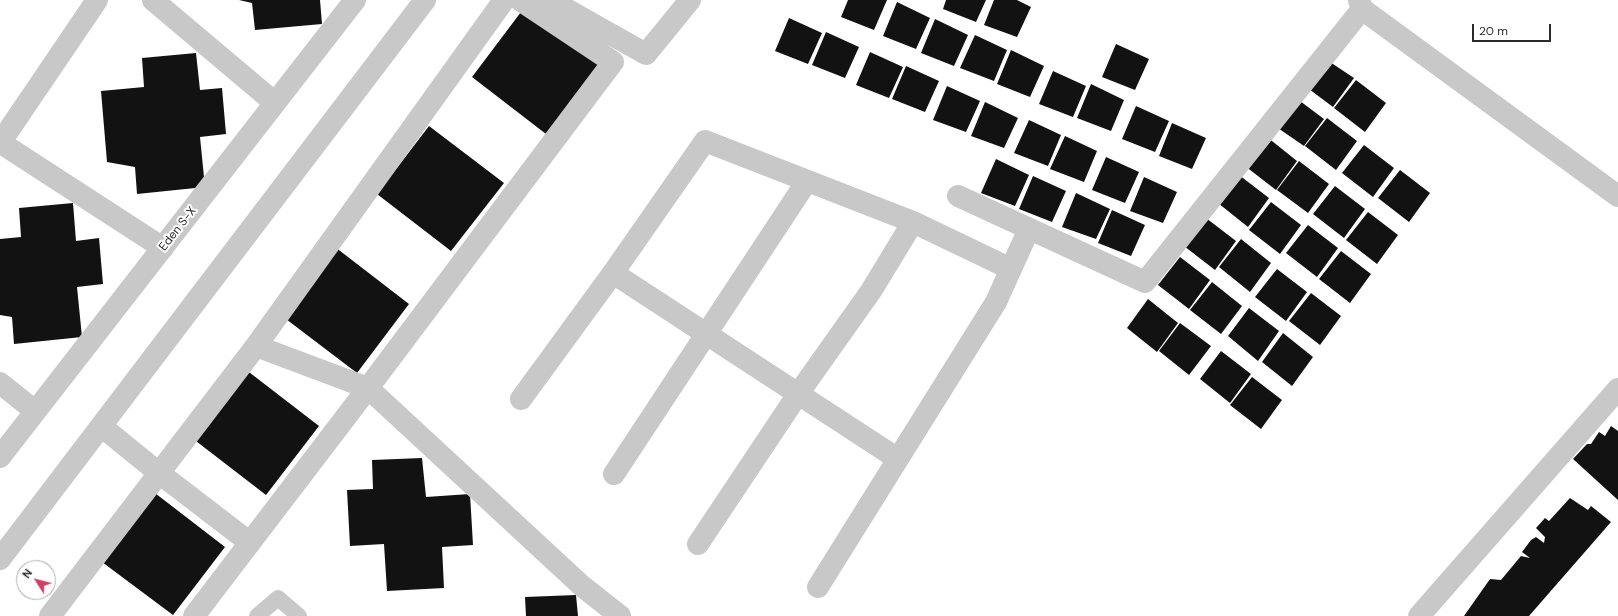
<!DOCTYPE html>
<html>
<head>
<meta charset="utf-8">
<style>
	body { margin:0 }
	#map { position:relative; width:1618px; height:616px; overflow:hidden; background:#fff; font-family:"DM Sans",sans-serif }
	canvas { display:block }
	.north { position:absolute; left:16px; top:560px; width:40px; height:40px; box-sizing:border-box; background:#fff; border:1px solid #aaa; border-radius:50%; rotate:306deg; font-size:11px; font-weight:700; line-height:16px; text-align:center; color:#2b2b2b }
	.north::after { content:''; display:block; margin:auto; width:14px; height:18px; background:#d04060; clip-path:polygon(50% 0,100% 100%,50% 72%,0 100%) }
	.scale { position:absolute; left:1472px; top:24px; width:79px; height:18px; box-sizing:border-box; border:2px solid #2b2b2b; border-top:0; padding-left:5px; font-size:12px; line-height:14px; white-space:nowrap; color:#2b2b2b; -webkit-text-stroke:3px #fff; paint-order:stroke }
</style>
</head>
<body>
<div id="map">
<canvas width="1618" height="616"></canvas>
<div class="north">N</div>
<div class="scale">20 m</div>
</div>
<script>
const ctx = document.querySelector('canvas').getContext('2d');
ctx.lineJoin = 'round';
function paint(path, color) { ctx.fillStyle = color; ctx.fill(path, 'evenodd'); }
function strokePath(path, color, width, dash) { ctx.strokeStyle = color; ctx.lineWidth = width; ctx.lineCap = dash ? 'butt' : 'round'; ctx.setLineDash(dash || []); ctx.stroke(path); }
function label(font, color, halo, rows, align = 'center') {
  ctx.font = font + ' "DM Sans",sans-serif'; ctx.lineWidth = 4; ctx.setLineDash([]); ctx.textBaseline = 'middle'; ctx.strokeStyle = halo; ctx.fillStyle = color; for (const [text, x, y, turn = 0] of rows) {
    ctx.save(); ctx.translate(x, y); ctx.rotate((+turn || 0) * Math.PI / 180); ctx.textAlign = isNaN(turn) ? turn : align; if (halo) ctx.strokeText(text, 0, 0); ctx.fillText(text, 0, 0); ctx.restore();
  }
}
const building = new Path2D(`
	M239 0H320L322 24 255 30 252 3Z
	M848 0H887L874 30 841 17Z
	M946 0H986L976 22 943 9Z
	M994 0H1017L1031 7 1017 37 984 25Z
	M897 2 930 18 916 49 883 36Z
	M524 8 599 65 546 134 472 77Z
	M789 18 822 33 808 64 775 51Z
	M935 19 968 35 954 66 921 53Z
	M826 32 859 47 845 78 812 65Z
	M975 35 1007 50 994 81 960 68Z
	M1116 44 1149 59 1135 90 1102 77Z
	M1011 50 1044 66 1030 97 997 84Z
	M870 52 903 67 889 98 856 85Z
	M196 53 200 90 222 88 226 134 200 137 205 187 137 194 135 167 107 162 101 91 144 87 142 58Z
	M1327 60 1354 78 1333 107 1305 86Z
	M906 66 939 81 925 112 892 99Z
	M1053 71 1086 86 1073 117 1039 104Z
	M1356 80 1386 103 1365 132 1334 108Z
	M1091 84 1124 100 1111 131 1077 118Z
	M947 86 980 101 966 132 933 120Z
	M1296 98 1324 119 1304 146 1275 126Z
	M985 102 1018 118 1004 148 971 136Z
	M1136 106 1169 121 1155 152 1122 139Z
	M1327 118 1357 141 1336 170 1305 146Z
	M1029 120 1061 135 1048 166 1014 153Z
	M1172 123 1206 138 1192 169 1159 156Z
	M429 126 504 183 451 251 377 194Z
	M1065 136 1097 151 1084 182 1050 169Z
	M1267 137 1297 161 1276 190 1245 166Z
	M1364 145 1394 168 1373 197 1342 173Z
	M1106 157 1139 172 1125 203 1092 190Z
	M996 159 1029 175 1015 206 981 193Z
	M1299 161 1329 184 1308 213 1277 190Z
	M1400 170 1430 193 1409 222 1378 198Z
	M1239 175 1269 198 1248 227 1218 203Z
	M1033 176 1066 191 1052 222 1019 209Z
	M1144 177 1177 192 1163 223 1130 211Z
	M1335 186 1365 209 1344 238 1313 214Z
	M1076 193 1110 209 1096 239 1062 227Z
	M1271 202 1301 225 1280 254 1249 230Z
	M73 203 76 241 99 238 103 284 77 287 82 337 14 344 12 317 0 315V239L21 237 19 208Z
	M1112 210 1145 225 1131 256 1098 243Z
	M1368 212 1398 235 1377 264 1346 240Z
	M1206 218 1236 241 1215 270 1184 246Z
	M1308 225 1338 248 1317 277 1286 253Z
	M1241 239 1271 263 1250 292 1219 267Z
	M335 247 409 304 357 373 282 316Z
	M1341 251 1371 274 1350 303 1319 279Z
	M1180 257 1210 280 1189 309 1158 285Z
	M1277 269 1307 292 1286 321 1255 297Z
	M1212 282 1242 306 1221 334 1190 310Z
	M1311 293 1341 316 1320 345 1289 321Z
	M1148 299 1178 323 1157 352 1127 328Z
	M1249 308 1279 331 1258 361 1228 336Z
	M1180 323 1211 346 1189 375 1159 351Z
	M1283 333 1313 357 1292 386 1262 362Z
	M1221 351 1251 374 1230 403 1200 379Z
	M245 369 319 426 266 495 192 438Z
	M1252 377 1282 400 1261 429 1230 405Z
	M1611 426 1618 431V500L1573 459 1587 444H1591L1599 432 1605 436Z
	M422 458 426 497 470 494 473 545 442 547 444 588 387 591 384 544 350 546 347 490 373 489 372 460Z
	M151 490 225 547 173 615 98 559Z
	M1570 498 1588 510 1591 506 1611 522 1529 616H1464L1490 579 1501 580 1521 556 1530 558 1522 552 1531 540 1536 537 1544 543 1545 537 1536 528 1545 518 1549 521Z
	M576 595 578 616H526L525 597Z`);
const service = new Path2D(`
	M257 616 278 598 299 616`);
const minor = new Path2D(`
	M153 0 275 103
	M550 0 646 54 690 0
	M1359 0 1362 9 1618 196
	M0 143 97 0
	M1 143 163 248
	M958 196 1145 282 1362 9
	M256 346 368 388 582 586 620 616
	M0 383 35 411
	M521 399 613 273
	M101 426 159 473 249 542
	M0 457 355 0
	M898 459 613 273 705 141 913 222 1011 269
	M614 474 807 181
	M698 544 798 394 871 291 913 222
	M0 559 425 0
	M818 587 996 302 1029 229
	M50 616 256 346 504 0
	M194 616 368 388 613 62 520 0
	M1419 616 1618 389`);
const streetNames = [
	["Eden S-X",178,229,-52]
];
paint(building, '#121212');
strokePath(service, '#c8c8c8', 16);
strokePath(minor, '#c8c8c8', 22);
label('12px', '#2b2b2b', '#fff', streetNames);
</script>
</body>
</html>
